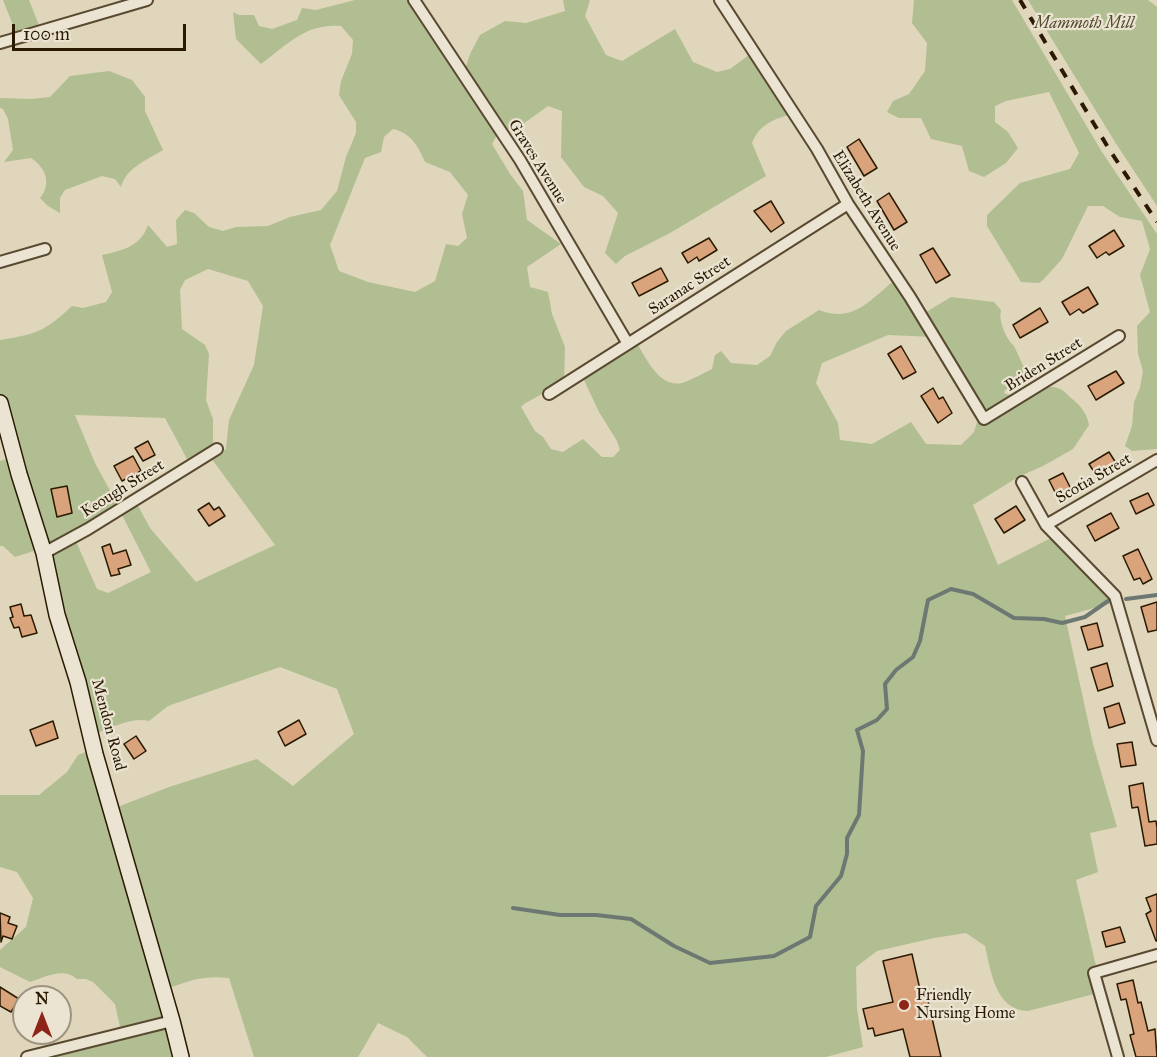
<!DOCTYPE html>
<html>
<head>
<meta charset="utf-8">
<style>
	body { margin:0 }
	#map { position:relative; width:1157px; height:1057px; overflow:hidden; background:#e0d6bb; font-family:"IM FELL Great Primer",serif }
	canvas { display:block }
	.north { position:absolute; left:12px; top:985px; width:60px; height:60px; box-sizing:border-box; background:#ebe4d3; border:2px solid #9e937f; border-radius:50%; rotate:0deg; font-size:16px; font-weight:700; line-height:24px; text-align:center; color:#2b1a02 }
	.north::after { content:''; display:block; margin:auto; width:21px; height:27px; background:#8f2418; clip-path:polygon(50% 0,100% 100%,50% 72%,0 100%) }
	.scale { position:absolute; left:12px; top:24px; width:174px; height:27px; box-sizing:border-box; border:3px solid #2b1a02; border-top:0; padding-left:8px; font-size:18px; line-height:21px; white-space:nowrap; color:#2b1a02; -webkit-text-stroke:4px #ebe4d3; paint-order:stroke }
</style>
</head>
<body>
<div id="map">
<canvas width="1157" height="1057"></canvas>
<div class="north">N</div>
<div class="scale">100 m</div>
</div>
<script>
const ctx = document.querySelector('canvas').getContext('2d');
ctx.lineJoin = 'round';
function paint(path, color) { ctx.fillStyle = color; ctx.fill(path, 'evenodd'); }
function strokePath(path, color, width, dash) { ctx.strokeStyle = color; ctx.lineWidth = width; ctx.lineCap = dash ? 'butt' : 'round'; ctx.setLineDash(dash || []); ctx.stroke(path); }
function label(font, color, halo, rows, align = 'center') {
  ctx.font = font + ' "IM FELL Great Primer",serif'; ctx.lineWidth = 4.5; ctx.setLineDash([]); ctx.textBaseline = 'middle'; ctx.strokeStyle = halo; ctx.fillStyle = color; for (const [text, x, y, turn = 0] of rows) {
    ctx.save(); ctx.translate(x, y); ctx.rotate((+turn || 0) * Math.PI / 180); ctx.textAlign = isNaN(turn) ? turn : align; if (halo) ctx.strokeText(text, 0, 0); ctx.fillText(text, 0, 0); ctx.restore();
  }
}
const green = new Path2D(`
	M3 0H29L40 28 22 34 16 33Z
	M355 0H414L463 75 470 54 480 35 505 21 526 23 565 11 563 0H590L585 16 606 55 622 61 675 29 693 62 717 72 730 69 753 52 795 113C775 119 760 123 752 143L766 176 670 233 625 256 616 264 605 253 618 213 603 196 584 187 561 157 562 111 548 106 520 126 499 131 492 144 510 174 523 191 527 220 561 244 527 267 530 287 548 292 552 314 565 347 564 382 524 404 521 407 535 431 543 437 551 449 563 452 583 439 602 457H613L620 450 617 441 599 412 583 378 638 337 641 343 638 345C647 360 660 388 682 383 692 380 703 373 712 369L715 355 721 351 731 363 757 365 770 356 777 342 786 331 819 310C853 324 871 299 896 279L923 314 951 297 994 302 1001 310C998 320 1006 339 1014 346L1028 376 1013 387 1005 390 1004 393C1026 404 1040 380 1060 389 1063 390 1068 395 1071 398 1080 405 1087 413 1089 425L1073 449 1043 466 1018 477 973 505 998 565 1053 537 1116 602 1065 616 1093 744 1117 827 1090 833 1098 872 1076 880 1102 992 1028 1011C995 1010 991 971 985 946L966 933 934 938 877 951 856 967 857 1009 863 1047 826 1057H427L407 1037 378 1023 358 1057H254L229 978C203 975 188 981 164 990L181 1057H36L121 1032 115 1004 93 982 86 979H77C63 967 46 977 30 982L0 967V950L26 927 33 898 17 872 0 867V795H39L67 772 78 755 93 749 115 808 169 787 257 759 293 786 354 734 337 689 280 667 168 706 149 721C131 716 109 729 92 735L40 549 15 557 3 546H0V461L11 458 0 404V340C37 334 44 332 72 306L83 308 106 302 112 292 102 255C122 251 141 246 148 225L167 247 177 244 176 220 185 210 194 213 209 227 223 231 236 227 268 226 290 217 321 210 337 191 346 157 356 133V122L339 95 341 81 352 54 353 40 341 26C306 23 288 44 261 64L236 39 233 12 239 15H254L259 26 272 29 297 20 302 8 316 10ZM393 129C411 133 418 146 425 162L450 172 468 195 462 214 467 238 458 246 446 244 435 281 415 292 368 282 339 271 330 245 365 158 381 152 384 137ZM208 269 248 281 263 306 254 365 229 420 226 449 211 458 275 545 196 582 150 528 136 502 120 509 95 463 75 415 165 418 187 459 213 445V419L206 400 209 354 205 345 182 329 180 290 185 280ZM888 335 934 337 980 412 974 432 961 445 926 444 911 422 872 444 840 440 838 423 816 383 822 363ZM120 511 151 572 108 593 97 589 74 537Z
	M914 0H1012L1102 152 1157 234V449L1132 451 1125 446 1132 426 1134 402 1140 388 1143 371 1138 354 1137 326 1150 312 1140 275 1150 249 1142 221 1120 217 1103 206H1088L1062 259 1043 280 1039 283 1021 282 987 226V215L1020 183 1070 169 1079 153 1049 92 1006 101 995 106V122L1008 132 1018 148 1006 163 984 177 969 171 962 146 931 139 921 118H899L887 112 893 101 909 94 925 71 927 43 912 23Z
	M1028 0H1148L1157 7V206L1115 142Z
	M109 71 132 80 145 97V111L163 150C147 160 126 168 121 187L115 179 102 176 65 190 60 198V213L48 206 40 198C52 184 46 168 31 158L4 162 13 150 8 119 3 109 0 108V98L31 99 50 97 70 76Z`);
const stream = new Path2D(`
	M1126 599 1157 595
	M513 908 560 915H596L631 919 674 946 710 963 774 956 810 937 816 906 841 876 847 854V838L859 815 863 751 857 730 877 720 887 709 885 684 896 670 913 657 920 641 928 600 951 589 973 594 1014 618 1044 619 1062 623 1085 617 1108 601`);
const building = new Path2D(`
	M859 139 877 168 864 176 847 147Z
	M889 193 907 222 894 230 877 201Z
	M771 201 784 223 771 232 754 211Z
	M1114 230 1124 246 1109 255 1106 252 1097 258 1089 246Z
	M709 238 717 250 699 261 697 257 688 263 682 253Z
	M933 248 950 275 936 283 920 255Z
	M661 268 668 281 639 296 632 283Z
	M1088 287 1098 304 1083 313 1079 309 1070 315 1062 302Z
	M1040 308 1048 322 1020 338 1013 325Z
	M901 346 916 372 903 379 888 354Z
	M1116 371 1124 383 1096 400 1088 386Z
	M933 388 939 399 943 397 952 413 938 423 921 396Z
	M148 441 155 455 143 461 135 448Z
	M1109 452 1118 466 1098 478 1089 464Z
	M133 456 141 471 122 481 114 466Z
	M1063 473 1071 489 1057 496 1049 480Z
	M67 486 72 513 57 517 51 489Z
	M1148 493 1154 505 1136 514 1130 501Z
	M209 503 214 510 219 507 225 516 209 526 198 510Z
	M1016 506 1025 520 1004 533 995 519Z
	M1111 513 1119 528 1095 541 1087 526Z
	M110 544 113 554 126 550 131 565 118 569 120 574 111 576 102 547Z
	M1138 549 1152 579 1143 584 1140 578 1134 580 1123 556Z
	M1157 602V630L1148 632 1141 607Z
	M21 604 24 616 31 615 37 633 22 637 19 627 14 628 10 618 13 617 10 607Z
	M1097 623 1103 646 1088 650 1081 627Z
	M1107 663 1113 686 1098 691 1091 668Z
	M1119 703 1125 723 1109 728 1104 708Z
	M299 720 306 734 285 746 278 732Z
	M53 721 58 738 36 746 30 730Z
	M136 736 146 751 134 759 124 744Z
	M1132 742 1136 765 1121 767 1117 744Z
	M1143 783 1149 822 1156 821 1157 828V844L1145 846 1138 807 1132 808 1129 786Z
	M1157 894V941H1156L1146 914 1151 911 1146 898Z
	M0 913 10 917 8 923 17 926 12 939 3 936 1 942Z
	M1120 927 1125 942 1106 947 1102 932Z
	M912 954 921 994 926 992 941 1057H910L903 1029 875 1036 873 1028 868 1029 863 1009 893 1002 883 961Z
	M1133 980 1138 1003 1141 1002 1148 1031 1155 1029 1157 1057H1136L1130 1035 1134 1034 1126 999 1121 1000 1117 984Z
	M0 987 19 999 11 1012 0 1006Z`);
const street = new Path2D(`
	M414 0 520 160 628 344
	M720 0 817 149 848 204 910 297 984 419 1119 336
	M0 43 147 0
	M0 262 45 249
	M549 394 848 204
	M1022 482 1046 525 1115 596 1157 740
	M1046 525 1157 460
	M44 553 88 529 217 449
	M27 1057 172 1021
	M1118 1057 1094 973 1157 955`);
const secondary = new Path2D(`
	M0 403 19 474 44 553 57 615 78 682 95 754 172 1021 181 1057`);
const rail = new Path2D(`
	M1020 0 1109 149 1157 222`);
const markers = [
	[904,1005,6,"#8f2418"]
];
const parkNames = [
	["Mammoth Mill",1084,24]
];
const streetNames = [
	["Graves Avenue",537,162,58],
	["Elizabeth Avenue",866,201,58],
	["Saranac Street",690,286,-33],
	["Briden Street",1044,365,-32],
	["Scotia Street",1094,479,-30],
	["Keough Street",123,489,-32],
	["Mendon Road",108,725,75]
];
const poiNames = [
	["Friendly",916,996],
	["Nursing Home",916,1014]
];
paint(green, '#b0be92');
strokePath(stream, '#6d7872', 4);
paint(building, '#d9a37c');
strokePath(building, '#2b1a02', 1.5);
strokePath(street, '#584930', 14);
strokePath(secondary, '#2b1a02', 18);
strokePath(street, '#ebe4d3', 10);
strokePath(secondary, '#ebe4d3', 15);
strokePath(rail, '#2b1a02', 4, [10, 10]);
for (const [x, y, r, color] of markers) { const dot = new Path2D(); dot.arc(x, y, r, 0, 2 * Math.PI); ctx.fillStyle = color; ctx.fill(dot); strokePath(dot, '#ebe4d3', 2); }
label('italic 16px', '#534b2d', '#ebe4d3', parkNames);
label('16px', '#2b1a02', '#ebe4d3', streetNames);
label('16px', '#2b1a02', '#ebe4d3', poiNames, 'left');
</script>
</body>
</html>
